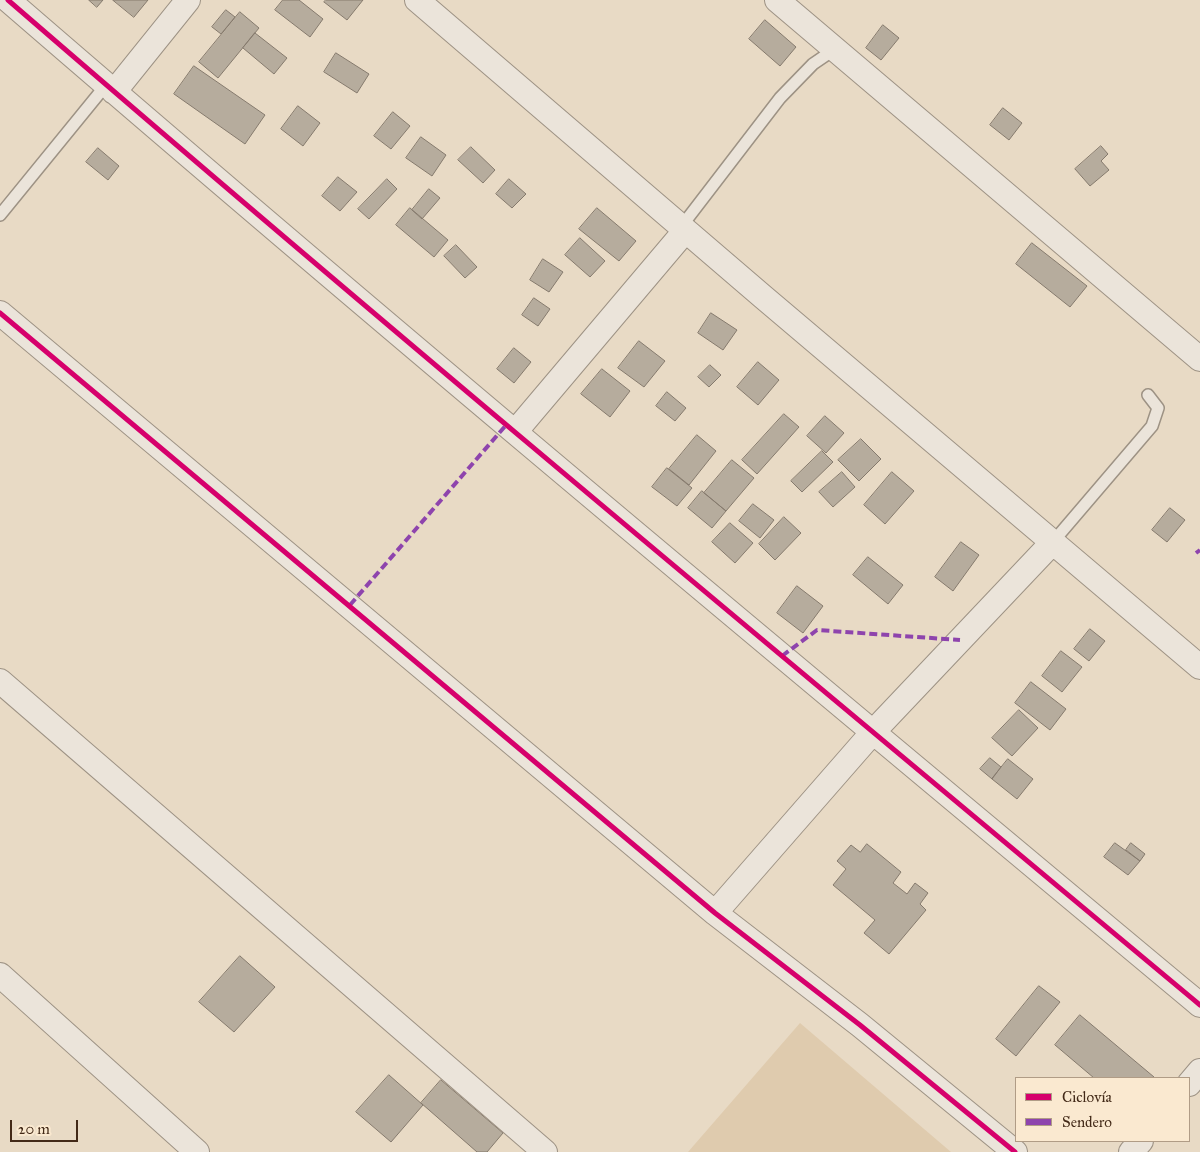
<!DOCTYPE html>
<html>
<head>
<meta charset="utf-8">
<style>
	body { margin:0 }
	#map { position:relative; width:1200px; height:1152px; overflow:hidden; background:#e8dac5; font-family:"IM FELL Great Primer",serif }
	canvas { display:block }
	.legend { position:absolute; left:1015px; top:1077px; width:175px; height:65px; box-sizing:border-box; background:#fae9d0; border:1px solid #b09c86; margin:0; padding:6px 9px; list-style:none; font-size:15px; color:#422917 }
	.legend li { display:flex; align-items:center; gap:10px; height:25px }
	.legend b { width:25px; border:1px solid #b09c86 }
	.scale { position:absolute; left:10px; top:1120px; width:68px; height:22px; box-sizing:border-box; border:2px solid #422917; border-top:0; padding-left:6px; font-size:15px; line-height:18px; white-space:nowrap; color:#422917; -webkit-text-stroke:4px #fae9d0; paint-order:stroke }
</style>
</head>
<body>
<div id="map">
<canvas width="1200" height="1152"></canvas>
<ul class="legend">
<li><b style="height:6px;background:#d6006c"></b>Ciclovía</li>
<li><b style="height:6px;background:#8e44ad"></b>Sendero</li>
</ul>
<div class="scale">20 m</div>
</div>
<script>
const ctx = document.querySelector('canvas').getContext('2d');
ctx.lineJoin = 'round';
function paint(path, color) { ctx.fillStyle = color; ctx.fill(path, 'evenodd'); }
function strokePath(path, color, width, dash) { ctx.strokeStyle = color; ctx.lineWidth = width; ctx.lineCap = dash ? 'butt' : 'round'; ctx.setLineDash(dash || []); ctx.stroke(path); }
const green = new Path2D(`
	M800 1023 951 1152H688Z`);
const building = new Path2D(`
	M89 0H103L97 7Z
	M113 0H148L134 17Z
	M283 0H299L323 19 310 37 275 10Z
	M326 0H363L347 20 324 2Z
	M226 10 235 17 221 34 212 27Z
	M240 12 259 28 218 78 199 62Z
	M765 20 796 47 780 66 749 39Z
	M883 25 899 38 881 60 866 48Z
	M255 33 287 58 274 74 243 48Z
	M336 53 369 74 357 93 324 72Z
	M194 66 265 115 245 144 174 94Z
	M298 106 320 123 303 146 281 129Z
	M1003 108 1022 123 1009 140 990 125Z
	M393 112 410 126 391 149 374 136Z
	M421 137 446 155 432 176 406 158Z
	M1101 146 1108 154 1101 161 1109 170 1090 186 1075 169Z
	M471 147 495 170 483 183 458 160Z
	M98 148 119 166 108 180 86 162Z
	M338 177 357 192 340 211 322 196Z
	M387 179 397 189 369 219 358 209Z
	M509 179 526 194 512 208 496 194Z
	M429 189 440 198 422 219 412 210Z
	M410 208 448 240 434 257 396 225Z
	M597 208 636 241 619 261 579 229Z
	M580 238 605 261 590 277 565 255Z
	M1032 243 1087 286 1070 307 1016 264Z
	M456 245 477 267 465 278 444 256Z
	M543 259 563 272 549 292 530 280Z
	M534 298 550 309 538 326 522 315Z
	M711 313 737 330 723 350 698 333Z
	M639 341 665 361 644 387 618 368Z
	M514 348 531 362 514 383 497 369Z
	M758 362 779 380 758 405 737 387Z
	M710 365 721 375 709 387 698 377Z
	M602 369 630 391 610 417 581 394Z
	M667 392 686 408 675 421 656 406Z
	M784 414 799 427 757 474 742 460Z
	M825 416 844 433 826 453 807 436Z
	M697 435 716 451 689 485 669 469Z
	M861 439 881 459 859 481 838 460Z
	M822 451 833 462 802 492 791 481Z
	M732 460 754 478 726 511 704 493Z
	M667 468 692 488 677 506 652 487Z
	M842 472 855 487 833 507 819 492Z
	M892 472 914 491 885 524 864 505Z
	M702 491 726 511 712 528 688 508Z
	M753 504 774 520 760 538 739 521Z
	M1170 508 1185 520 1167 542 1152 530Z
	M784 517 801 533 775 560 759 544Z
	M730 523 753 543 735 563 712 542Z
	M961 542 979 555 953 591 935 577Z
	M868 557 903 585 888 604 853 575Z
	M797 586 823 606 803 633 777 613Z
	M1090 629 1105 641 1089 661 1074 649Z
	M1061 651 1082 667 1062 692 1042 676Z
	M1031 682 1066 709 1050 730 1015 703Z
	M1019 710 1038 728 1012 756 992 738Z
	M990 758 1001 767 992 779 980 769Z
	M1008 759 1033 779 1017 799 992 779Z
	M1115 843 1140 861 1128 875 1104 857Z
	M1131 843 1145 854 1140 861 1126 850Z
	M867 844 901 872 893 883 907 894 915 883 928 893 920 904 926 910 889 954 864 933 875 920 833 885 846 869 837 861 851 845 860 852Z
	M240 956 275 987 234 1032 199 1002Z
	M1039 986 1060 1002 1016 1056 996 1039Z
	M1080 1015 1154 1077 1153 1078H1094L1055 1045Z
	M389 1075 423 1105 391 1142 356 1112Z
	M441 1080 503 1133 487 1152H477L421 1103Z`);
const lane = new Path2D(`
	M0 215 106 85
	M681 227 780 98 813 64 835 49
	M1052 543 1152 426 1158 408 1148 395`);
const street = new Path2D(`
	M8 0C401 340 801 672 1200 1005
	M417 0C677 224 937 446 1200 667
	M777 0 1200 359
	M114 92 188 0
	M0 313 715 913 860 1025 1015 1152
	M515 432 685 231
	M0 681 545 1152
	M715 913 873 732 1052 543
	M0 975 197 1152
	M1189 1084 1200 1071
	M1131 1152 1141 1141`);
const quiet = new Path2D(`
	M1196 553 1200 550
	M350 605 507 424
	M782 656 817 630 960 640`);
const cycleway = new Path2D(`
	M8 0C401 340 801 672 1200 1005
	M0 313 715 913 860 1025 1015 1152`);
paint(green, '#dfcbae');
paint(building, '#b6ac9d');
strokePath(building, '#857a6d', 1);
strokePath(lane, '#9d9284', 14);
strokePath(street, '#9d9284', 26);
strokePath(lane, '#ebe4da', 11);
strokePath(street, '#ebe4da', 24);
strokePath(quiet, '#8e44ad', 4, [8, 4]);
strokePath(cycleway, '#d6006c', 5);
</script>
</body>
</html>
